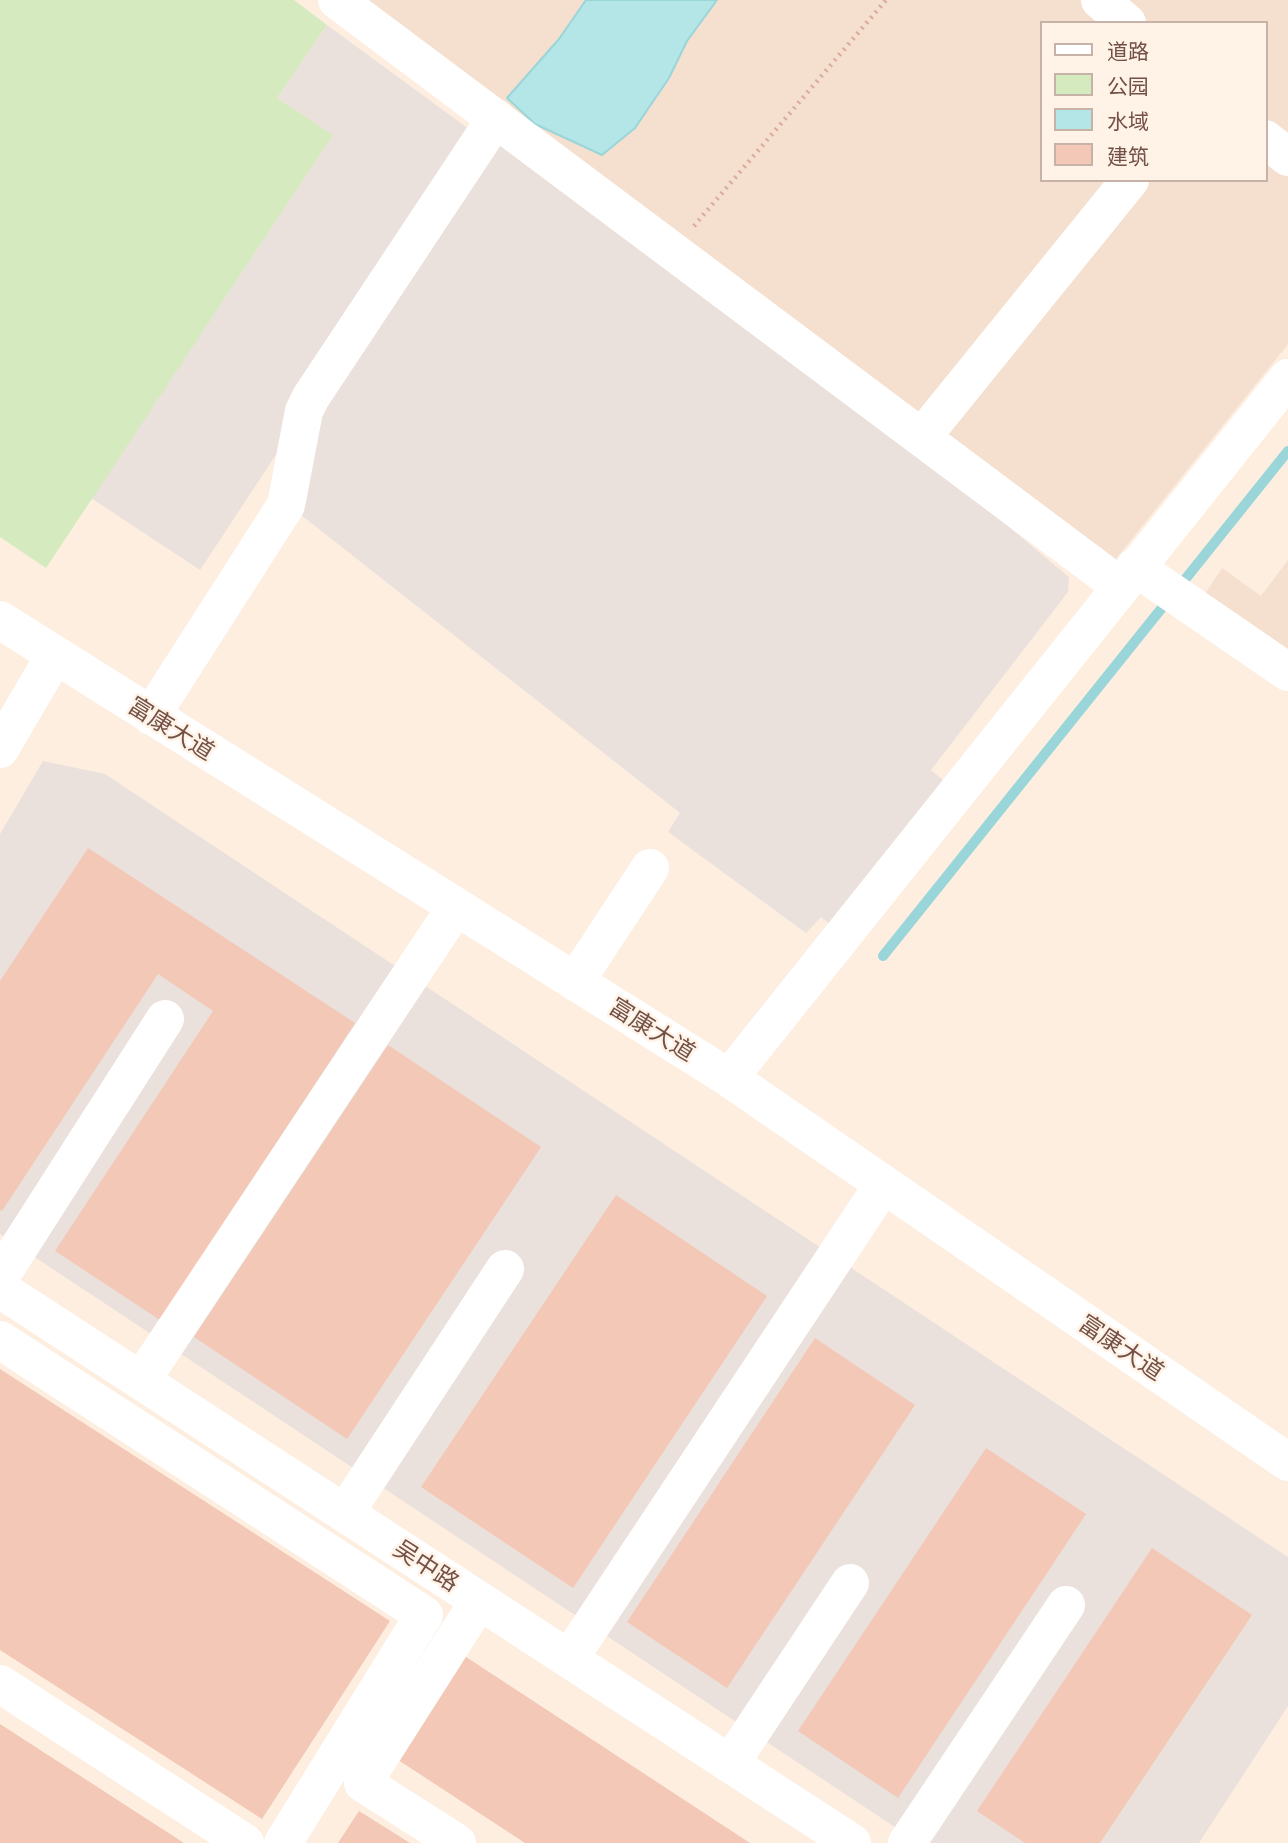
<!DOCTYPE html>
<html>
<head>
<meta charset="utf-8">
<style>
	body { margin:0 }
	#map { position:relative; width:1288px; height:1843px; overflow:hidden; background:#fdeee0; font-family:"Golos Text","Noto Sans SC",sans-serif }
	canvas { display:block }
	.legend { position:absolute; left:1040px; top:21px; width:228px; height:161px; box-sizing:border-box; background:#fff3e7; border:2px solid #c7b2a7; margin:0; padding:9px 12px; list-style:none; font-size:21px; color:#745147 }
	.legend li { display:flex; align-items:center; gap:14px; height:35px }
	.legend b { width:35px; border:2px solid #c7b2a7 }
</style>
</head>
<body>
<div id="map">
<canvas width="1288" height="1843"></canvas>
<ul class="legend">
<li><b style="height:9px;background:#fff"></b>道路</li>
<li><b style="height:19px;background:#d5eabe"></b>公园</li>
<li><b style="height:19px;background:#b4e5e7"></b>水域</li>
<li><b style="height:19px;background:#f3c8b7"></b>建筑</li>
</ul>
</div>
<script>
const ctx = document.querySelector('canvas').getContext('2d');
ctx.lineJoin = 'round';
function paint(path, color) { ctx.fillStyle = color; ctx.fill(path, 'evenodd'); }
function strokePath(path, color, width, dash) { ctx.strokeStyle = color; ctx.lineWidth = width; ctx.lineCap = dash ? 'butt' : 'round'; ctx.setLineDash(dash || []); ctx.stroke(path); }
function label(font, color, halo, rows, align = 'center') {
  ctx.font = font + ' "Golos Text","Noto Sans SC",sans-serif'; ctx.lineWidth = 5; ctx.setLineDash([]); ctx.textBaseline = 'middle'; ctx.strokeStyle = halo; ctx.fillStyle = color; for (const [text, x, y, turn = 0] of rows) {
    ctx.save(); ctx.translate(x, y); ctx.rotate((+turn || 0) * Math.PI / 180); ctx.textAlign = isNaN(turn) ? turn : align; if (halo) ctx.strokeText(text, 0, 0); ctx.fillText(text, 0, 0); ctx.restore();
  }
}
const residential = new Path2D(`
	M368 0H1288V344L1115 560ZM1041 23H1265V180H1041Z
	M1288 560V659L1201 600 1222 568 1261 596Z`);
const industrial = new Path2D(`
	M327 25 477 135 291 432 200 570 91 498 333 135 277 98Z
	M504 144 919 452 1069 577 1068 592 931 770 950 786 836 929 821 917 806 933 668 832 680 813 296 511 316 404 481 148Z
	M43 761 105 774 1288 1557V1706L1199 1843H919L0 1234V834Z`);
const green = new Path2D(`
	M0 0H294L327 25 277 98 333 135 46 568 0 537Z`);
const water = new Path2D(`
	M586 0H717L687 41 669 78 635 128 602 155 535 124 507 98 559 39Z`);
const stream = new Path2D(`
	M1179 587 1288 451
	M883 956 1169 599`);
const building = new Path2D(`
	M88 848 355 1023 160 1320 55 1251 213 1011 158 974 2 1211 0 1210V981Z
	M388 1045 541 1147 347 1439 194 1337Z
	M616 1195 767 1296 573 1588 421 1487Z
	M815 1338 915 1405 727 1688 627 1622Z
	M0 1369 390 1621 262 1819 0 1650Z
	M986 1448 1086 1514 898 1798 798 1731Z
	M1152 1548 1252 1615 1100 1843H1025L977 1811Z
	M457 1651 750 1843H525L389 1754Z
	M0 1724 184 1843H0Z
	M359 1811 410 1843H338Z`);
const path = new Path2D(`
	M694 226 886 0`);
const minor = new Path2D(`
	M337 0 1120 586
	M1100 0 1127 23
	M1265 139 1288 157
	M922 437 1130 180
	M1135 567 1288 672
	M0 620 729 1078 1288 1462
	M151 716 286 505 304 411 311 397 496 118
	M0 749 55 655
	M575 982 650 868
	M729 1078 1288 378
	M0 1277 165 1019
	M0 1289 852 1843
	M0 1340 424 1615 283 1843
	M141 1381 456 907
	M345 1513 505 1269
	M569 1659 883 1185
	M0 1684 245 1843
	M730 1764 850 1583
	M457 1843 363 1783 479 1601
	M907 1843 1066 1605`);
const streetNames = [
	["富康大道",171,729,32],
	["富康大道",652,1030,32],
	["富康大道",1121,1348,34],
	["吴中路",426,1566,33]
];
paint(residential, '#f5dfce');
paint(industrial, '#ebe1dc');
paint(green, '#d5eabe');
paint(water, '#b4e5e7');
strokePath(water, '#9ad6d9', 2);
strokePath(stream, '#9ad6d9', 10);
paint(building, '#f3c8b7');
strokePath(path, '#d8ab9a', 4.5, [2, 5]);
strokePath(minor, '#fff', 38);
label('24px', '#745147', '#fff3e7', streetNames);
</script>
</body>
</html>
